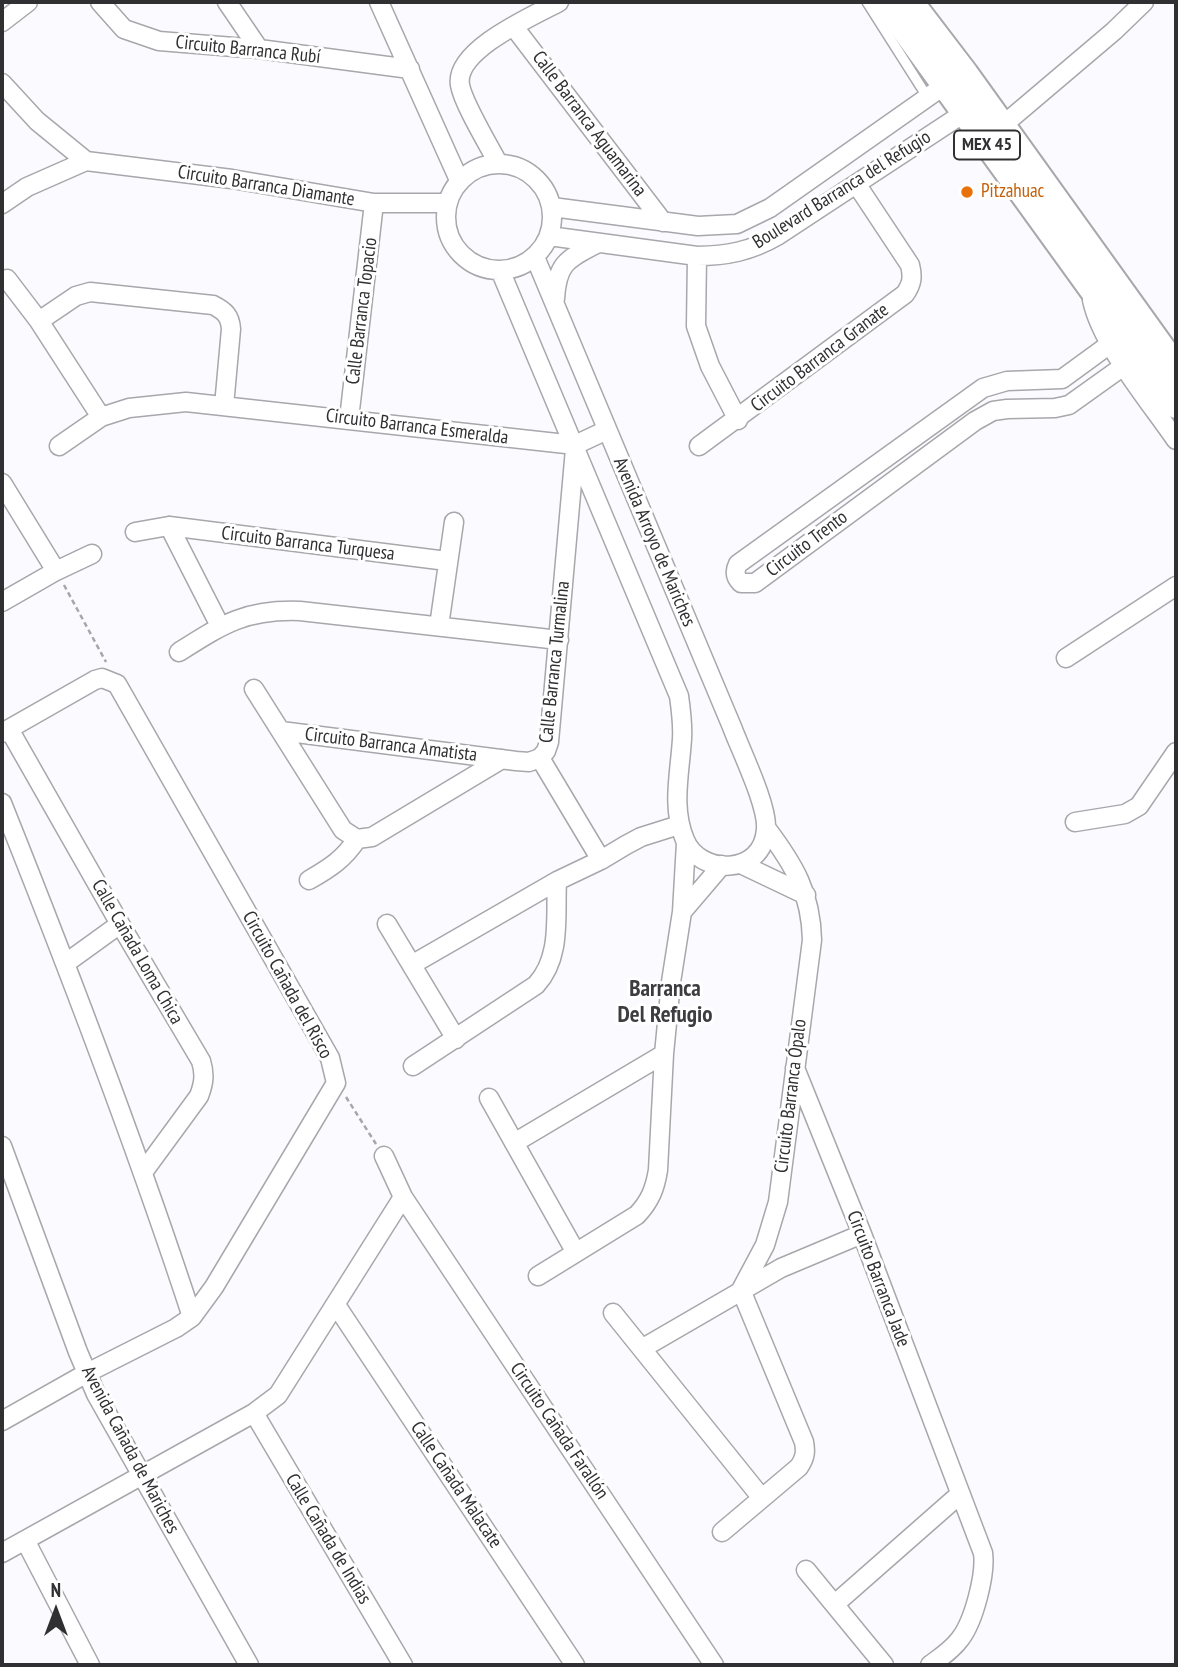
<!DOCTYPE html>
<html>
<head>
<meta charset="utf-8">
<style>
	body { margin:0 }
	#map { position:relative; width:1178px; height:1667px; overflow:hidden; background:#fbfbff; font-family:"PT Sans Narrow",sans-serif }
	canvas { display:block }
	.frame { position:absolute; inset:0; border:4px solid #303032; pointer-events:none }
	.north { position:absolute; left:21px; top:1576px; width:70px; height:70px; -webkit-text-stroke:5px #fff; paint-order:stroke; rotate:0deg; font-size:19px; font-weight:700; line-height:28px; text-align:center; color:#303032 }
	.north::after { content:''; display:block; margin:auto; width:24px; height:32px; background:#303032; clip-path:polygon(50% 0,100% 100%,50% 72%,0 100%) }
</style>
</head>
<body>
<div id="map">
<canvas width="1178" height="1667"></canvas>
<div class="frame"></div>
<div class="north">N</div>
</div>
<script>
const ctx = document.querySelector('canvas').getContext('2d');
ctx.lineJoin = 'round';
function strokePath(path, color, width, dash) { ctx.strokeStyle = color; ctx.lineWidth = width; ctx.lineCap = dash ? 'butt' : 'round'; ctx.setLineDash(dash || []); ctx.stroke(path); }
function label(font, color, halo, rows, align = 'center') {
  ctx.font = font + ' "PT Sans Narrow",sans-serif'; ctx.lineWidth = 6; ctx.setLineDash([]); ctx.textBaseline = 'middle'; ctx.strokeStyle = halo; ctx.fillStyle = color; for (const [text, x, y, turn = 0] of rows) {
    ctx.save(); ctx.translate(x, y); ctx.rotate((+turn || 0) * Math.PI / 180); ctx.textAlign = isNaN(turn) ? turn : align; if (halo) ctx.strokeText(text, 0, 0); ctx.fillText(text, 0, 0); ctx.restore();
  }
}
const path = new Path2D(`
	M64 585 106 662
	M346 1097 376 1144`);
const lane = new Path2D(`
	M867 2 928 98`);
const street = new Path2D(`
	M100 2 124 29 159 41 259 49 410 69
	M227 2 259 49
	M379 2 459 180
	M2 22 28 2
	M514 27 663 222
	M2 83 37 121 86 161
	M1002 126 1114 31 1144 2
	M498 163C488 144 463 103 460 85 454 50 533 16 559 2
	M446 217a53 53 0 1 1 106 0a53 53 0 1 1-106 0Z
	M2 204 27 187 86 161 232 179 374 203H446
	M552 207 698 226 737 224 770 208 945 85
	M549 236 697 256C727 256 751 251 777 236L964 113
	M697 256 696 326 710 366 738 420
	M500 270 679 696C681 710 683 724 682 739 680 773 671 807 685 840 699 875 763 877 766 829 768 806 741 751 732 727L535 257
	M7 279 39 321 101 417
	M555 299C557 262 568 259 598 243
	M1092 300C1101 344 1150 402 1176 440
	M39 321 76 296 90 292 213 305C225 311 230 316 231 329L224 406
	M1110 344 1062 379 1007 381 983 388 738 564C734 572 735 577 741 583H755L975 421 993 411 1007 409 1055 408 1069 405 1125 365
	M349 419 374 203
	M59 446 101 417 129 408 186 402 575 445 607 430
	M699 446 905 294C912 284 913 277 910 265L857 185
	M2 483 56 571
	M169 526 220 626
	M135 532 169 526 447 561
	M2 602 56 571 92 554
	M439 626 454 522
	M179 652C223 624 246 609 300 611L559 640
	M1066 658 1176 586
	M254 689 343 830 357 839 372 837 502 759
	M9 729 120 924 201 1061C205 1074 204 1083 199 1096L144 1171
	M281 731 516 761 529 762 540 758
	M2 733 95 680 102 678 117 684 330 1058 336 1083 214 1287 192 1317 176 1328 87 1373 2 1421
	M540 758 546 751 549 742 575 449
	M540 758 601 860
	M2 803C70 973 135 1143 192 1317
	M1075 822 1125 814 1139 806 1176 752
	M743 865 806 895
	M309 880C330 868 344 859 357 839
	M682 912 722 865
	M387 924 456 1039
	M66 963 120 924
	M413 964 557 881 601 860 626 845 641 837 679 825
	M413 1066 536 985C562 957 555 916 557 881
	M795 1068 862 1234 983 1553C986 1574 974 1621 960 1639 952 1650 941 1657 930 1665
	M489 1098 575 1251
	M514 1143 664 1054
	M2 1146 78 1352 96 1394 249 1665
	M384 1156 403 1197 714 1665
	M538 1276 637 1215C650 1201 655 1189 658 1170L664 1054 671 982 682 912 686 843
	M336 1305 575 1665
	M613 1313 761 1497
	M643 1348 781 1268 862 1234
	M254 1413 403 1665
	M722 1532 799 1467C805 1458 806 1452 804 1442L741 1290 765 1245 778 1202 812 940C811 893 794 865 767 829
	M25 1540 90 1665
	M2 1553 254 1413 278 1395 403 1197
	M806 1570 884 1665
	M835 1604 959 1495`);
const primary = new Path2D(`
	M885 2 1176 405
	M910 2 965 74 1176 368`);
const markers = [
	[967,192,7,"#e8710a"]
];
const shields = [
	[987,145,66]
];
const shieldNames = [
	["MEX 45",987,145]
];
const streetNames = [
	["Circuito Barranca Rubí",248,50,6],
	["Calle Barranca Aguamarina",589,124,53],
	["Circuito Barranca Diamante",266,186,9],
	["Boulevard Barranca del Refugio",842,190,-32],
	["Calle Barranca Topacio",362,311,-83],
	["Circuito Barranca Granate",820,358,-37],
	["Circuito Barranca Esmeralda",417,427,7],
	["Avenida Arroyo de Mariches",654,542,67],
	["Circuito Barranca Turquesa",308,544,7],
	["Circuito Trento",807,544,-37],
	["Calle Barranca Turmalina",555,662,-84],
	["Circuito Barranca Amatista",391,745,7],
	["Calle Cañada Loma Chica",137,952,60],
	["Circuito Cañada del Risco",287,985,61],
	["Circuito Barranca Ópalo",791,1096,-83],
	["Circuito Barranca Jade",878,1279,69],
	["Circuito Cañada Farallón",559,1431,56],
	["Avenida Cañada de Mariches",130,1450,62],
	["Calle Cañada Malacate",456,1485,56],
	["Calle Cañada de Indias",328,1539,59]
];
const foodNames = [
	["Pitzahuac",981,192]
];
const quarterNames = [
	["Barranca",665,989],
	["Del Refugio",665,1015]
];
strokePath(lane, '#a7a7ac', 12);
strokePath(street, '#a7a7ac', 21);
strokePath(primary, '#a7a7ac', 30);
strokePath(path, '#a7a7ab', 2.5, [5, 3.5]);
strokePath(lane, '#fff', 9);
strokePath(street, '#fff', 18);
strokePath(primary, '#fff', 26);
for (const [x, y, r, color] of markers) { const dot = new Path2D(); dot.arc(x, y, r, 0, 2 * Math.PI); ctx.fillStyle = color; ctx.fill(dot); strokePath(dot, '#fff', 2.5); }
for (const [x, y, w] of shields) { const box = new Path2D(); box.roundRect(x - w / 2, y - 14.5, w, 29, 5); ctx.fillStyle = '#fff'; ctx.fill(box); strokePath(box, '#303032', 2); }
label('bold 18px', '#303032', null, shieldNames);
label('19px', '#303032', '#fff', streetNames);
label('19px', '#c56008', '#fff', foodNames, 'left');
label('bold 23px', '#3d3d41', '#fff', quarterNames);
</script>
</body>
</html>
